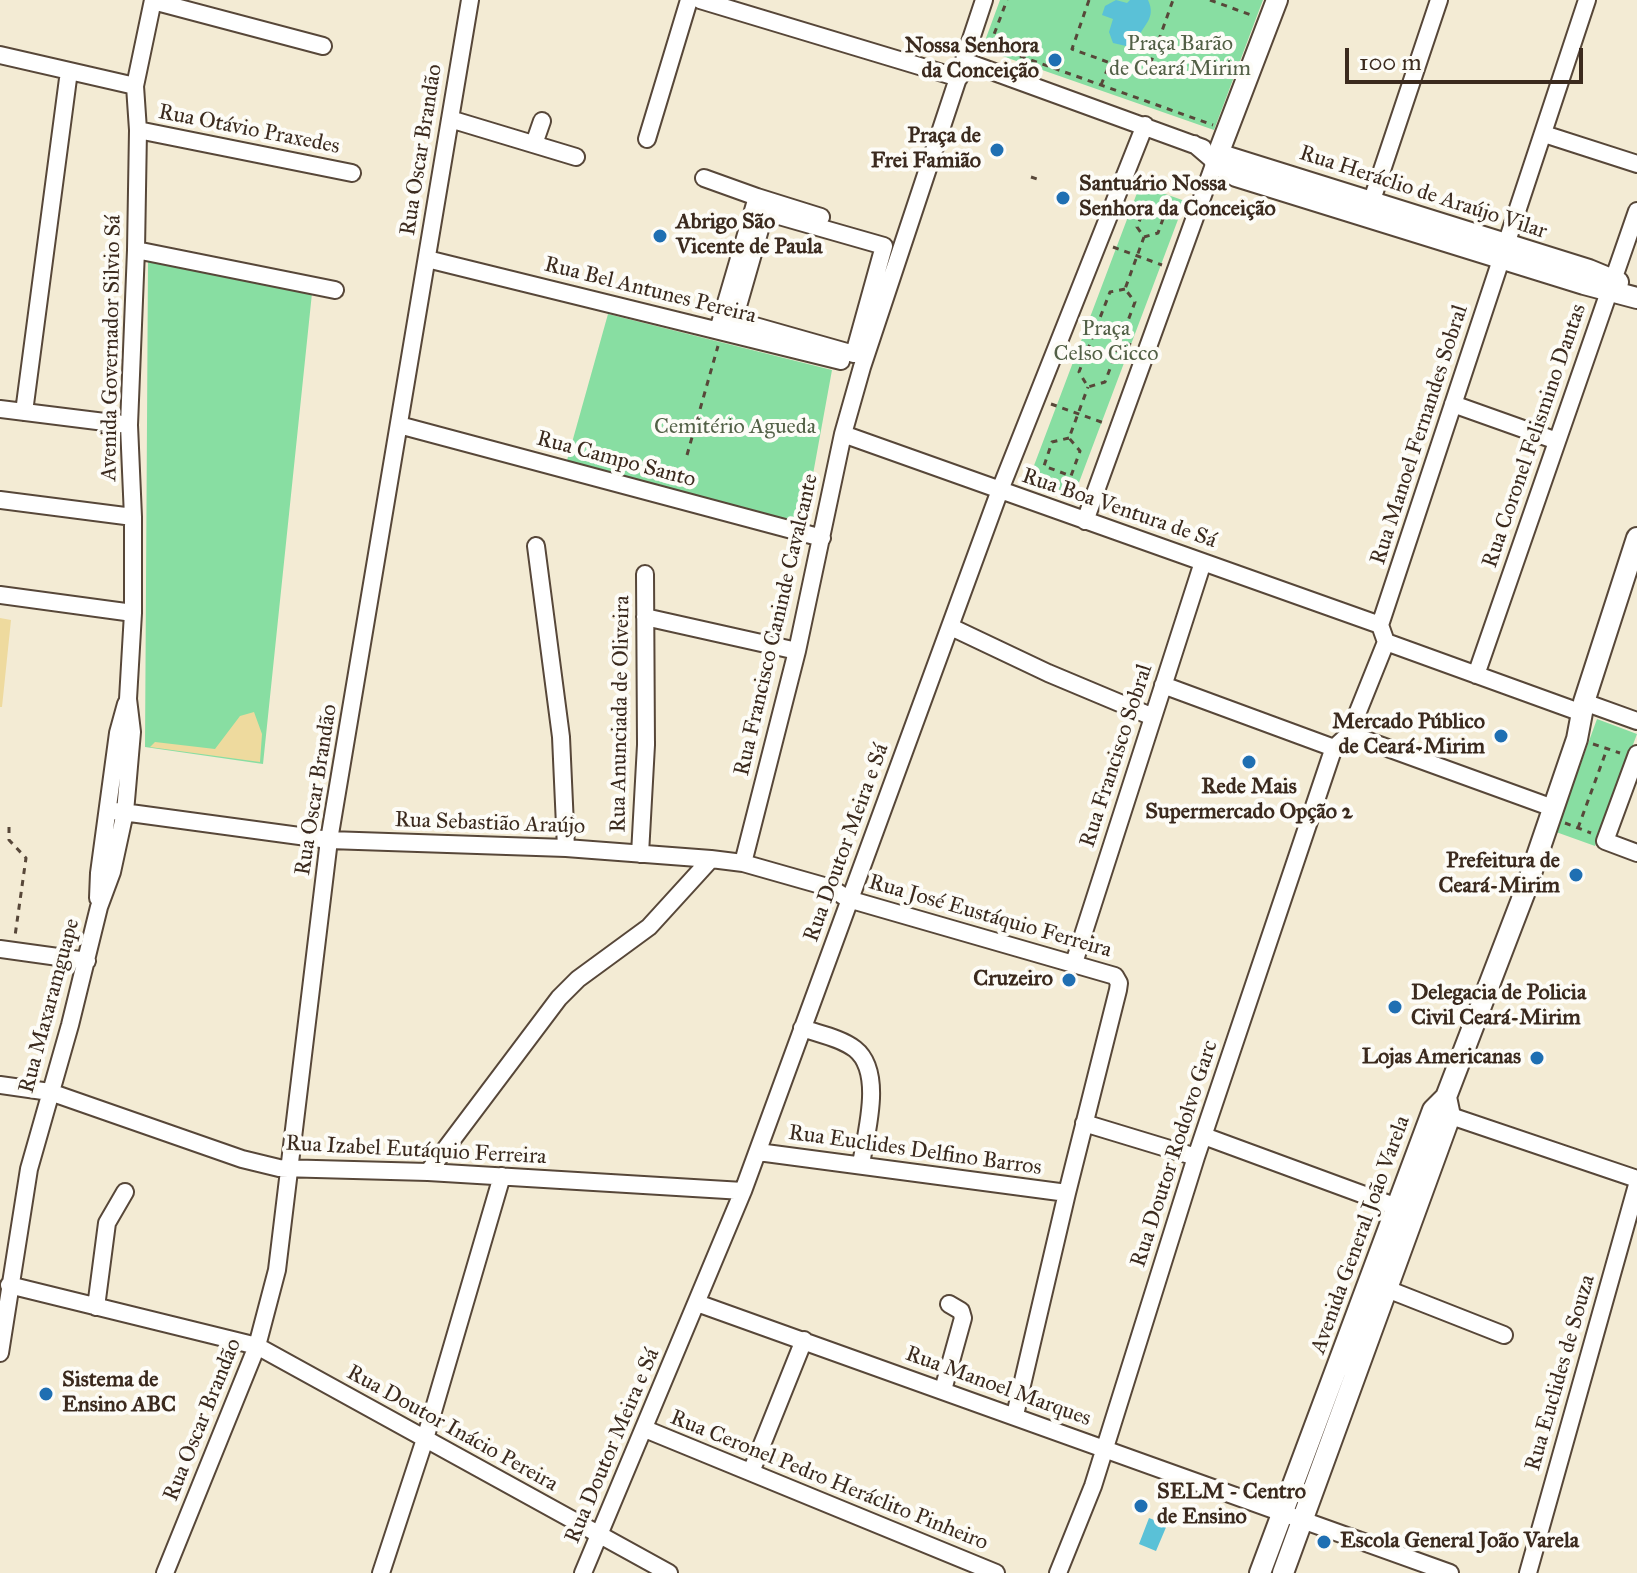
<!DOCTYPE html>
<html>
<head>
<meta charset="utf-8">
<style>
	body { margin:0 }
	#map { position:relative; width:1637px; height:1573px; overflow:hidden; background:#f3ebd4; font-family:"IM FELL Great Primer",serif }
	canvas { display:block }
	.scale { position:absolute; left:1345px; top:48px; width:238px; height:36px; box-sizing:border-box; border:4px solid #3b2a1e; border-top:0; padding-left:10px; font-size:24px; line-height:28px; white-space:nowrap; color:#3b2a1e; -webkit-text-stroke:6px #fdfcf7; paint-order:stroke }
</style>
</head>
<body>
<div id="map">
<canvas width="1637" height="1573"></canvas>
<div class="scale">100 m</div>
</div>
<script>
const ctx = document.querySelector('canvas').getContext('2d');
ctx.lineJoin = 'round';
function paint(path, color) { ctx.fillStyle = color; ctx.fill(path, 'evenodd'); }
function strokePath(path, color, width, dash) { ctx.strokeStyle = color; ctx.lineWidth = width; ctx.lineCap = dash ? 'butt' : 'round'; ctx.setLineDash(dash || []); ctx.stroke(path); }
function label(font, color, halo, rows, align = 'center') {
  ctx.font = font + ' "IM FELL Great Primer",serif'; ctx.lineWidth = 8; ctx.setLineDash([]); ctx.textBaseline = 'middle'; ctx.strokeStyle = halo; ctx.fillStyle = color; for (const [text, x, y, turn = 0] of rows) {
    ctx.save(); ctx.translate(x, y); ctx.rotate((+turn || 0) * Math.PI / 180); ctx.textAlign = isNaN(turn) ? turn : align; if (halo) ctx.strokeText(text, 0, 0); ctx.fillText(text, 0, 0); ctx.restore();
  }
}
const green = new Path2D(`
	M1000 0H1263L1214 130 982 49Z
	M1140 185 1185 201 1072 501 1027 484Z
	M148 260 312 293 263 764 145 747Z
	M608 314 832 370 803 529 566 464Z
	M1597 719 1637 734 1595 846 1556 832Z`);
const sand = new Path2D(`
	M0 618 11 620 2 707H0Z
	M254 712 262 734 260 762 150 747 155 742 215 749 240 716Z`);
const water = new Path2D(`
	M1116 0 1127 3 1130 0H1148C1157 19 1142 25 1137 41L1126 46 1113 43 1109 32 1113 19 1102 15 1105 6Z
	M1149 1518 1167 1525 1156 1551 1139 1544Z`);
const path = new Path2D(`
	M1089 0 1072 49 1146 76 1173 0
	M1210 0 1251 15
	M986 44 1213 125
	M990 45 1007 0
	M1101 85 1110 63
	M1031 177 1037 179
	M1144 209 1164 216 1158 233 1144 237 1137 227Z
	M1113 247 1162 265
	M1125 289 1110 292 1079 372 1088 387 1105 382 1135 302 1125 289 1144 237
	M1082 327 1131 345
	M1051 404 1104 423
	M1069 438 1052 442 1044 466 1071 476 1080 451 1069 438 1088 387
	M687 455 718 346
	M1593 744 1620 753
	M1565 823 1591 833
	M9 827V840L26 858 15 936
	M1578 828 1607 749`);
const minor = new Path2D(`
	M700 0 959 78
	M153 1 323 46
	M0 55 135 86
	M964 61 1203 148
	M450 119 576 157
	M138 130 352 173
	M1544 134 1637 164
	M647 139 689 0
	M534 144 542 121
	M704 178 757 197
	M765 212 884 246 854 354 734 320Z
	M1368 212 1439 0
	M136 250 335 290
	M427 259 841 361
	M718 330 757 197 821 217
	M1453 404 1557 441
	M0 409 129 425
	M24 412 69 71
	M399 425 822 538
	M843 434 1380 625
	M0 500 133 517
	M1085 521 1215 162 1194 144
	M536 546 561 737 566 848
	M0 595 133 613
	M645 617 797 651
	M1380 625 1587 0
	M951 627 1048 673 1153 717
	M1386 642 1582 713
	M1476 675 1637 211
	M1163 685 1334 748
	M1584 702 1637 721
	M1349 734 1553 808
	M1637 754 1605 841 1637 853
	M108 810 329 840 566 848 711 859 743 863 831 888 848 899 1115 976 1119 983 1118 990 1067 1193 1015 1415
	M640 854 646 745 645 574
	M743 863 797 651 843 434 862 367 984 0
	M98 898 99 873 118 733 126 704
	M0 949 87 961
	M1074 963 1203 562
	M802 1028C819 1034 841 1038 855 1049 884 1072 866 1133 861 1164
	M0 1085 50 1092 242 1159 279 1168 428 1172 743 1191
	M1442 1113 1637 1179
	M1084 1123 1196 1157
	M1204 1136 1397 1207
	M758 1152 1067 1193
	M428 1172 559 998 578 979 649 927 711 859
	M9 1285 257 1346 669 1573
	M1387 1289 1504 1335
	M697 1303 1450 1573
	M96 1307 107 1223 125 1192
	M0 1353 29 1169 70 1025 99 907 112 872 125 812 132 732 128 699 133 613V517L129 425 136 250 138 130 135 86 153 0
	M943 1390 963 1318 961 1311 949 1304
	M645 1429 996 1573
	M751 1472 804 1340
	M165 1573 257 1346 277 1270 329 840 470 0
	M381 1573 425 1439 502 1176
	M583 1573 743 1191 1000 490 1145 125
	M1058 1573 1093 1486 1196 1157 1331 756 1334 748 1349 734 1386 642 1380 625
	M1528 1573 1637 1185`);
const major = new Path2D(`
	M1277 0 1215 162 1236 176 1584 284 1637 298
	M1218 154 1589 270 1618 282
	M1260 1573 1433 1110 1446 1097 1524 894 1577 739 1584 702 1637 538
	M1283 1573 1450 1116 1446 1097`);
const markers = [
	[1055,60,8,"#1f6fb2"],
	[997,150,8,"#1f6fb2"],
	[1063,198,8,"#1f6fb2"],
	[660,236,8,"#1f6fb2"],
	[1501,736,8,"#1f6fb2"],
	[1249,762,8,"#1f6fb2"],
	[1576,875,8,"#1f6fb2"],
	[1069,980,8,"#1f6fb2"],
	[1395,1007,8,"#1f6fb2"],
	[1537,1058,8,"#1f6fb2"],
	[46,1394,8,"#1f6fb2"],
	[1141,1506,8,"#1f6fb2"],
	[1324,1542,8,"#1f6fb2"]
];
const parkNames = [
	["Praça Barão",1180,45],
	["de Ceará Mirim",1180,70],
	["Praça",1106,330],
	["Celso Cicco",1106,355],
	["Cemitério Agueda",735,428]
];
const poiNames = [
	["Nossa Senhora",1039,47],
	["da Conceição",1039,72],
	["Praça de",981,137],
	["Frei Famião",981,162],
	["Santuário Nossa",1079,185,"left"],
	["Senhora da Conceição",1079,210,"left"],
	["Abrigo São",676,223,"left"],
	["Vicente de Paula",676,248,"left"],
	["Mercado Público",1485,723],
	["de Ceará-Mirim",1485,748],
	["Rede Mais",1249,788,"center"],
	["Supermercado Opção 2",1249,813,"center"],
	["Prefeitura de",1560,862],
	["Ceará-Mirim",1560,887],
	["Cruzeiro",1053,980],
	["Delegacia de Policia",1411,994,"left"],
	["Civil Ceará-Mirim",1411,1019,"left"],
	["Lojas Americanas",1521,1058],
	["Sistema de",62,1381,"left"],
	["Ensino ABC",62,1406,"left"],
	["SELM - Centro",1157,1493,"left"],
	["de Ensino",1157,1518,"left"],
	["Escola General João Varela",1340,1542,"left"]
];
const streetNames = [
	["Rua Otávio Praxedes",249,130,11],
	["Rua Oscar Brandão",422,150,-81],
	["Rua Heráclio de Araújo Vilar",1423,193,18],
	["Rua Bel Antunes Pereira",650,291,14],
	["Avenida Governador Silvio Sá",112,348,-89],
	["Rua Manoel Fernandes Sobral",1420,435,-72],
	["Rua Coronel Felismino Dantas",1535,436,-71],
	["Rua Campo Santo",616,460,15],
	["Rua Boa Ventura de Sá",1119,509,19],
	["Rua Francisco Caninde Cavalcante",777,625,-77],
	["Rua Anunciada de Oliveira",621,714,-89],
	["Rua Francisco Sobral",1117,756,-72],
	["Rua Oscar Brandão",317,790,-81],
	["Rua Sebastião Araújo",490,824,2],
	["Rua Doutor Meira e Sá",847,843,-70],
	["Rua José Eustáquio Ferreira",990,917,16],
	["Rua Maxaramguape",50,1006,-75],
	["Rua Izabel Eutáquio Ferreira",416,1151,3],
	["Rua Euclides Delfino Barros",915,1151,8],
	["Rua Doutor Rodolvo Garc",1175,1154,-72],
	["Avenida General João Varela",1361,1235,-70],
	["Rua Euclides de Souza",1561,1373,-74],
	["Rua Manoel Marques",998,1387,20],
	["Rua Oscar Brandão",203,1420,-68],
	["Rua Doutor Inácio Pereira",452,1429,29],
	["Rua Doutor Meira e Sá",613,1446,-67],
	["Rua Ceronel Pedro Heráclito Pinheiro",829,1481,22]
];
paint(green, '#88dea2');
paint(sand, '#eeda9e');
paint(water, '#5ac1d7');
strokePath(minor, '#574739', 20);
strokePath(major, '#574739', 24);
strokePath(path, '#574739', 3, [6, 6]);
strokePath(minor, '#fff', 16);
strokePath(major, '#fff', 20);
for (const [x, y, r, color] of markers) { const dot = new Path2D(); dot.arc(x, y, r, 0, 2 * Math.PI); ctx.fillStyle = color; ctx.fill(dot); strokePath(dot, '#fdfcf7', 3); }
label('22px', '#526046', '#fdfcf7', parkNames);
label('bold 22px', '#3b2a1e', '#fdfcf7', poiNames, 'right');
label('22px', '#3b2a1e', '#fdfcf7', streetNames);
</script>
</body>
</html>
